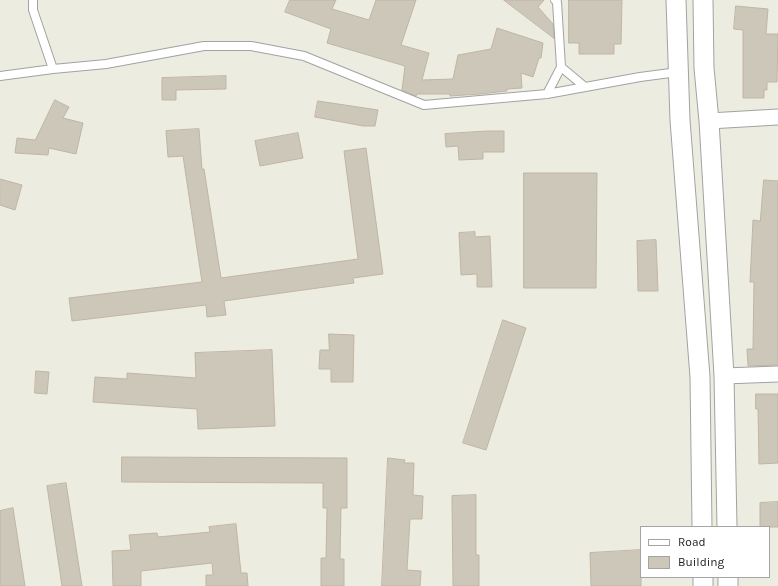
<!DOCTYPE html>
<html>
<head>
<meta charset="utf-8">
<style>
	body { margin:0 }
	#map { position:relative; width:778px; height:586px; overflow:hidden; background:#edece0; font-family:Karla,sans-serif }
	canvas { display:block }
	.legend { position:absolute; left:640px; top:526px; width:130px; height:52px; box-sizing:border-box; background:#fff; border:1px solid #a4a4a4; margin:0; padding:5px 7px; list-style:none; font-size:12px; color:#1b1b1b }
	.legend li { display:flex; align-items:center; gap:8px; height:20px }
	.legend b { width:20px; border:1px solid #a4a4a4 }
</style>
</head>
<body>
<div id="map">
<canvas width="778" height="586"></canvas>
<ul class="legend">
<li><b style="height:5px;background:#fff"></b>Road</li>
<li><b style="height:11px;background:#cdc7b9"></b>Building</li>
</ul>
</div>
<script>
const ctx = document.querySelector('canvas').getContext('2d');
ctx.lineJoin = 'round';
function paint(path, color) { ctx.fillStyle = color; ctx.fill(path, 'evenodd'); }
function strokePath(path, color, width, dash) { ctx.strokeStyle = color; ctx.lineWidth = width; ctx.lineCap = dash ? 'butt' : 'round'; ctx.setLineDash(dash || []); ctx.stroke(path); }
const building = new Path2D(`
	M290 0H336L332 9 369 20 376 0H416L401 45 429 53 422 80 453 79 458 55 491 49 497 28 543 43 541 58H539L533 77 521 73 522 88 507 89V91L480 94 450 96V94H417L416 96 402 90 405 66 327 43 331 29 285 12Z
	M504 0H544L538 7 553 24 554 38Z
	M569 0H622L621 44H614V54H579V43H569Z
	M736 6 768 9 766 34H778L777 82H767V90H764V98H743V30L734 29Z
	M226 76V89L176 90V100H162V78Z
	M55 100 69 107 63 118 83 123 76 154 49 148 48 155 15 153 17 138 35 140Z
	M318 101 378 110 375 126H363L315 117Z
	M199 129 202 169H204L221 278 358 259 344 151 366 148 383 274 353 278 354 283 224 301 226 315 207 317 206 305 72 321 69 298 202 282 183 156 168 157 166 131Z
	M487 131H504V152H483V159L459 160 458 146 446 147 445 134Z
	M298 133 303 158 260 166 255 141Z
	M524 173H597L596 288H524Z
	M0 179 22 185 15 210 0 205Z
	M764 180 778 181V365L748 366 747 349H753L754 282H750L753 220 760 221Z
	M475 232V237L490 236 492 287H477V274L461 275 459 233Z
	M656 240 658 291H638L637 241Z
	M503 320 526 328 486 450 463 443Z
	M329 334 354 335 353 382H331V369H319L320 350H329Z
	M272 350 275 426 198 429 197 409 93 402 95 377 127 379V373L196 378 195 353Z
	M36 371 49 372 47 394 35 393Z
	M756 394H778V463L759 464 758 409H756Z
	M122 457 347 458V508H341L340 559H344V586H321V558H326L327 508H323V483L122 482Z
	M388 458 405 460 404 463H414L413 495 423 496 422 519H410L407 570 421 571 420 586H382Z
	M66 483 82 586H62L47 486Z
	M476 495V555H479V586H453L452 496Z
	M778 502V527H760V503Z
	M13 508 25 586H0V511Z
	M236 524 241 573H247L248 586H206V575H213L212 563 141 571V586H113L112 551 131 550 129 535 157 533 158 537 210 532 209 527Z
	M641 550V586H591L590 553Z`);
const service = new Path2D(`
	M33 0V10L53 69
	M561 67 585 87
	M0 76 53 69 106 64 204 46H251L304 56 424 105 547 94 640 77 678 72
	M547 94 561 67 557 2 555 0`);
const minor = new Path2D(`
	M709 121 778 117
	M724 376 778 374`);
const tertiary = new Path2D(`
	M676 0 680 120 700 377 702 527
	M703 0 704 68 709 121 724 376 727 527
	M703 577V586
	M728 577V586`);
paint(building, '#cdc7b9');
strokePath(building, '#bfb6a2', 1);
strokePath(service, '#a2a2a2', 10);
strokePath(minor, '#a2a2a2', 17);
strokePath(tertiary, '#a2a2a2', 21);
strokePath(service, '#fff', 8);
strokePath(minor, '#fff', 15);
strokePath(tertiary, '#fff', 19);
</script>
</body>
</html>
